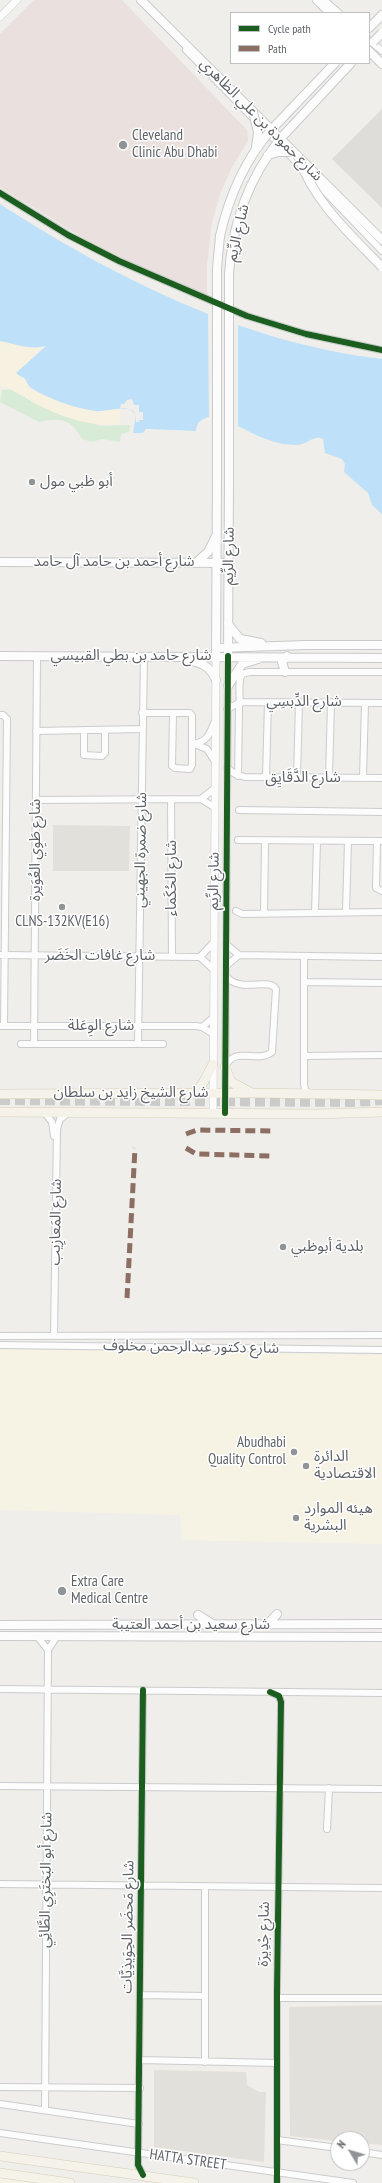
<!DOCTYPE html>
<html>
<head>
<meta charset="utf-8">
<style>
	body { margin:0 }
	#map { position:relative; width:382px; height:2183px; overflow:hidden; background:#efeeea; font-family:"PT Sans Narrow",sans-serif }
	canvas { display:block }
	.legend { position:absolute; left:230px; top:12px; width:140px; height:52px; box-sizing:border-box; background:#fff; border:1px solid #bfc1c3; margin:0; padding:5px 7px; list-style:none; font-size:12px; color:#5f6368 }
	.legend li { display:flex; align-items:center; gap:8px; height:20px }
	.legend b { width:20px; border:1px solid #bfc1c3 }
	.north { position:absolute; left:330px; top:2131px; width:40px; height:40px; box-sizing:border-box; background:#fff; border:1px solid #bfc1c3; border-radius:50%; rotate:308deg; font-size:11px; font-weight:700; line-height:16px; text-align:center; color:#5f6368 }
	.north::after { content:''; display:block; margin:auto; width:14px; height:18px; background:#919496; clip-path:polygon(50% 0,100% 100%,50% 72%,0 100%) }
</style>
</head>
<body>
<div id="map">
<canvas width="382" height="2183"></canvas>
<ul class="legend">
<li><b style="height:5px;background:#1b5e20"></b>Cycle path</li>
<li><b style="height:5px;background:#8d6e63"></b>Path</li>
</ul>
<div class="north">N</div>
</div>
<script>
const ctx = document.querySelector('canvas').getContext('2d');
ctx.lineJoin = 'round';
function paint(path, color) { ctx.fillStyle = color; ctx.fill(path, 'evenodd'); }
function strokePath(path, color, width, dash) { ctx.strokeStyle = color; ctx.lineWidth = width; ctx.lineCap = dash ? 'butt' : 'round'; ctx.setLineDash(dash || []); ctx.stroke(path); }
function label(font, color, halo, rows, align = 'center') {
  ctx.font = font + ' "PT Sans Narrow","Noto Sans Arabic",sans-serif'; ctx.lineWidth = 3; ctx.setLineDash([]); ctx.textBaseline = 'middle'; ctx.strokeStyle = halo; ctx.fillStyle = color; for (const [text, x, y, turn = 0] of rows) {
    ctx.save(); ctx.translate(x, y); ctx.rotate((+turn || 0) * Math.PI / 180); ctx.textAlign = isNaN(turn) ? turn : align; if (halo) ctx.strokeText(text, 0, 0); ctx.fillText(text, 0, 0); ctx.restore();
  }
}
const commercial = new Path2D(`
	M0 1349 382 1355V1544L182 1540 180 1515 0 1510Z
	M0 2176 50 2183H0Z`);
const industrial = new Path2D(`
	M382 109V208L332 159Z`);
const education = new Path2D(`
	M53 825 130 826 129 871H53Z
	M382 2005V2145L362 2143V2139H338V2141L290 2136 289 2007Z
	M154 2070 246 2072 247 2085 259 2092H266L264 2162 154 2147Z`);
const medical = new Path2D(`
	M34 0H122L247 130 248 141 232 167 220 194 212 222 207 266V296L112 256 0 187V34Z`);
const green = new Path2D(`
	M13 389 30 400 101 426 130 425 129 432 121 434 120 442 102 439 92 442 82 439C71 419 61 417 39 422L0 402 2 390Z`);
const sand = new Path2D(`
	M0 341C16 344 30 351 47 346L17 374 24 378 30 387 67 404 97 411 120 408V425C89 426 63 418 36 404 24 397 14 390 0 386Z`);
const water = new Path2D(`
	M0 204C115 278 244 343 382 359V514L372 505 368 493 344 472 345 464 342 459 325 453 323 439C313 434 307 446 294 445 265 444 241 426 216 415 205 418 197 419 196 431L150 429H146L143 433H133L136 415C126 402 108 413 95 411 74 408 49 399 31 388 27 385 27 380 24 378 21 376 19 376 16 373L46 346C29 350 16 344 0 341Z`);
const pier = new Path2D(`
	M208 311 238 322V429L215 418 209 419Z
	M132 399 134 405H139V412H143V420H139V422H136V415L133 411 125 408H120V410L121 404H124L127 400Z`);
const trunkTunnel = new Path2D(`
	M0 1100 355 1102 382 1100`);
const minor = new Path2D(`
	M324 0 339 13
	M369 40 382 51
	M186 50 300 166
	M307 173 382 251
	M0 193 68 235 119 261 247 316 306 334 382 350
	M227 709 241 702 382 703
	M142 713H190L192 716V765L190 769 175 768 172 766 173 714
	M0 715H3L7 719 4 1025
	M84 730V755L102 756 105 753V730
	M36 731 142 729
	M192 744C207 742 209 736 214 723
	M194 744 207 749 214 760
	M227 768 235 774 245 777 382 778
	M238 776 239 708C241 698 237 681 242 674L249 672H382
	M266 778 268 702
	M297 778 299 702
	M329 778 331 702
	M363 778 365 703
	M171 799 172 957
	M201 799 214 789
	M36 800 201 799 214 807
	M239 810 382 812
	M238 840 382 841
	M377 841 376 888 382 891
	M236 911 242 914 382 912
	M346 912 348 841
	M315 913 317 841
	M264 914 265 841
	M226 944 239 955 382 957
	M0 955 200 957 213 969
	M304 956V1084L305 1090 310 1094
	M200 957 213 943
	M226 966 239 955
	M304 982 382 983
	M0 1026H196L202 1027 213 1034
	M202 1027 213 1018
	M21 1044H163
	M34 1044 37 656
	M138 1044 144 656
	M304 1056 382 1055
	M225 1067C235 1045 257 1064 272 1052L276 989C269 977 240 994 226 976
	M45 1113 52 1122 54 1136
	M0 1336 382 1335
	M54 1336 57 1129 60 1119 68 1113
	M0 1345 382 1350
	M37 1636 48 1650
	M0 1689 382 1693
	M143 1690 138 2165 143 2175
	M270 1692 279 1696 281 1702 277 1991V2183
	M0 1786 382 1789
	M327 1829 329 1788
	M0 1884 382 1888
	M140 1995 205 1996
	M277 1998H382
	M139 2060 277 2063
	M205 2062V1886
	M0 2087 140 2088
	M0 2104 139 2124
	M45 2110 48 1650 57 1636
	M0 2133 353 2183
	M277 2140 338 2148
	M362 2152 382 2155`);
const tertiary = new Path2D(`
	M0 17 17 0
	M213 1113 216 656
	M225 1113 228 656`);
const secondary = new Path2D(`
	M141 0 382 240
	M317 0 330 13
	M369 28 382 15
	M369 51 382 64
	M271 130 335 63
	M280 139 351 63
	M217 268 220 236
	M0 562 229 563
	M197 562 208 552 216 536
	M228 624 240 639 261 643
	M216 648 306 645H382
	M0 656 382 658
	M216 656 217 480
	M228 656 229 482
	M185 659C199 662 210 665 216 680
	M285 672 282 662 287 656
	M228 686 242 664 258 659
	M198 1615 214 1625
	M0 1625 382 1624
	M267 1625 277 1614
	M0 1636 382 1637`);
const primary = new Path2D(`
	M225 1067 231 1082 250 1092
	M0 1094 251 1093 382 1095
	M194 1094 203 1083 213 1064
	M0 1112 316 1114 382 1112
	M0 2156 194 2183
	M0 2173 70 2183`);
const secondaryBridge = new Path2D(`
	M373 42 382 33
	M253 112 258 132 256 148
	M268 155 278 152H293
	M298 156C313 201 350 234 382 267
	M220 236C229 196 244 161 271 130
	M217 268V480
	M229 482V274C232 224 249 178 280 139`);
const quiet = new Path2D(`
	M186 1134 197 1130 274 1131
	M186 1148 196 1154 273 1156
	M127 1298 135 1148`);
const cycleway = new Path2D(`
	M0 193 68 235 119 261 247 316 306 334 382 350
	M225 1113 228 656
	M143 1690 138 2165 143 2175
	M270 1692 279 1696 281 1702 277 1991V2183`);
const markers = [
	[123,145,5,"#919496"],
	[32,482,4,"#919496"],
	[62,907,4,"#919496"],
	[283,1247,4,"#919496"],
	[294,1452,4,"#919496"],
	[306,1466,4,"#919496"],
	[296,1518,4,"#919496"],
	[62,1591,5,"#919496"]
];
const streetNames = [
	["شارع حمودة بن علي الظاهري",261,120,45],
	["شارع الرِّيم",238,233,-77],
	["شارع الرِّيم",229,556,-89],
	["شارع أحمد بن حامد آل حامد",114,562],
	["شارع حامد بن بطي القبيسي",131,656],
	["شارع الدِّبسِي",304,702],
	["شارع الدَّقَايِق",303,778],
	["شارع طَوِي العُوَيرة",36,850,-90],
	["شارع ضمرة الجهيني",141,850,-89],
	["شارع الحُكَماء",172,878,-90],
	["شارع الرِّيم",214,881,-89],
	["شارع غافات الخَضَر",100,956],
	["شارع الوِعَلة",101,1026],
	["شارع الشيخ زايد بن سلطان",131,1093],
	["شارع المَعازِيب",56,1222,-89],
	["شارع دكتور عبدالرحمن مخلوف",191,1347,1],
	["شارع سعيد بن أحمد العتيبة",191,1625],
	["شارع أبو البَختَرِي الطَّائِي",46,1880,-89],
	["شارع مَحضَر الحِوَيذِيَّات",128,1927,-89],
	["شارع جْدِيرَة",264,1934,-89],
	["HATTA STREET",188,2160,8]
];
const poiNames = [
	["Cleveland",132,136],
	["Clinic Abu Dhabi",132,153],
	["أبو ظبي مول",40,482],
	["CLNS-132KV(E16)",62,922,"center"],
	["بلدية أبوظبي",291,1247],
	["Abudhabi",286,1443,"right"],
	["Quality Control",286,1460,"right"],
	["الدائرة",314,1457],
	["الاقتصادية",314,1474],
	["هيئه الموارد",304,1509],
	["البشرية",304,1526],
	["Extra Care",71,1582],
	["Medical Centre",71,1599]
];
paint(commercial, '#f7f3e4');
paint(industrial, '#dfddda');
paint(education, '#e2e0da');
paint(medical, '#eae0de');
paint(green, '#d8ebd6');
paint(sand, '#f6f1e1');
paint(water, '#bfe0f9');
paint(pier, '#efeeea');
strokePath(trunkTunnel, '#cbcbca', 10, [10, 5]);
strokePath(minor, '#cbcccc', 8);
strokePath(tertiary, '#cbcccc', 8);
strokePath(secondary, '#cacacb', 10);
strokePath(primary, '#d7ceb8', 10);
strokePath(minor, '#fdfcfc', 6);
strokePath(tertiary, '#fdfcfc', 7);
strokePath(secondary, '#fdfcfc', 8);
strokePath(primary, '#f4f2e9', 9);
strokePath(secondaryBridge, '#cacacb', 10, []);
strokePath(secondaryBridge, '#fdfcfc', 8);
strokePath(quiet, '#8d6e63', 5, [10, 5]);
strokePath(cycleway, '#1b5e20', 6);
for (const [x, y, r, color] of markers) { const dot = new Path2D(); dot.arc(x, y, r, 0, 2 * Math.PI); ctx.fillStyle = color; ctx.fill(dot); strokePath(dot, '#fff', 1.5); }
label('15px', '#5f6368', '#fff', streetNames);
label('15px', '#5f6368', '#fff', poiNames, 'left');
</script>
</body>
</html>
